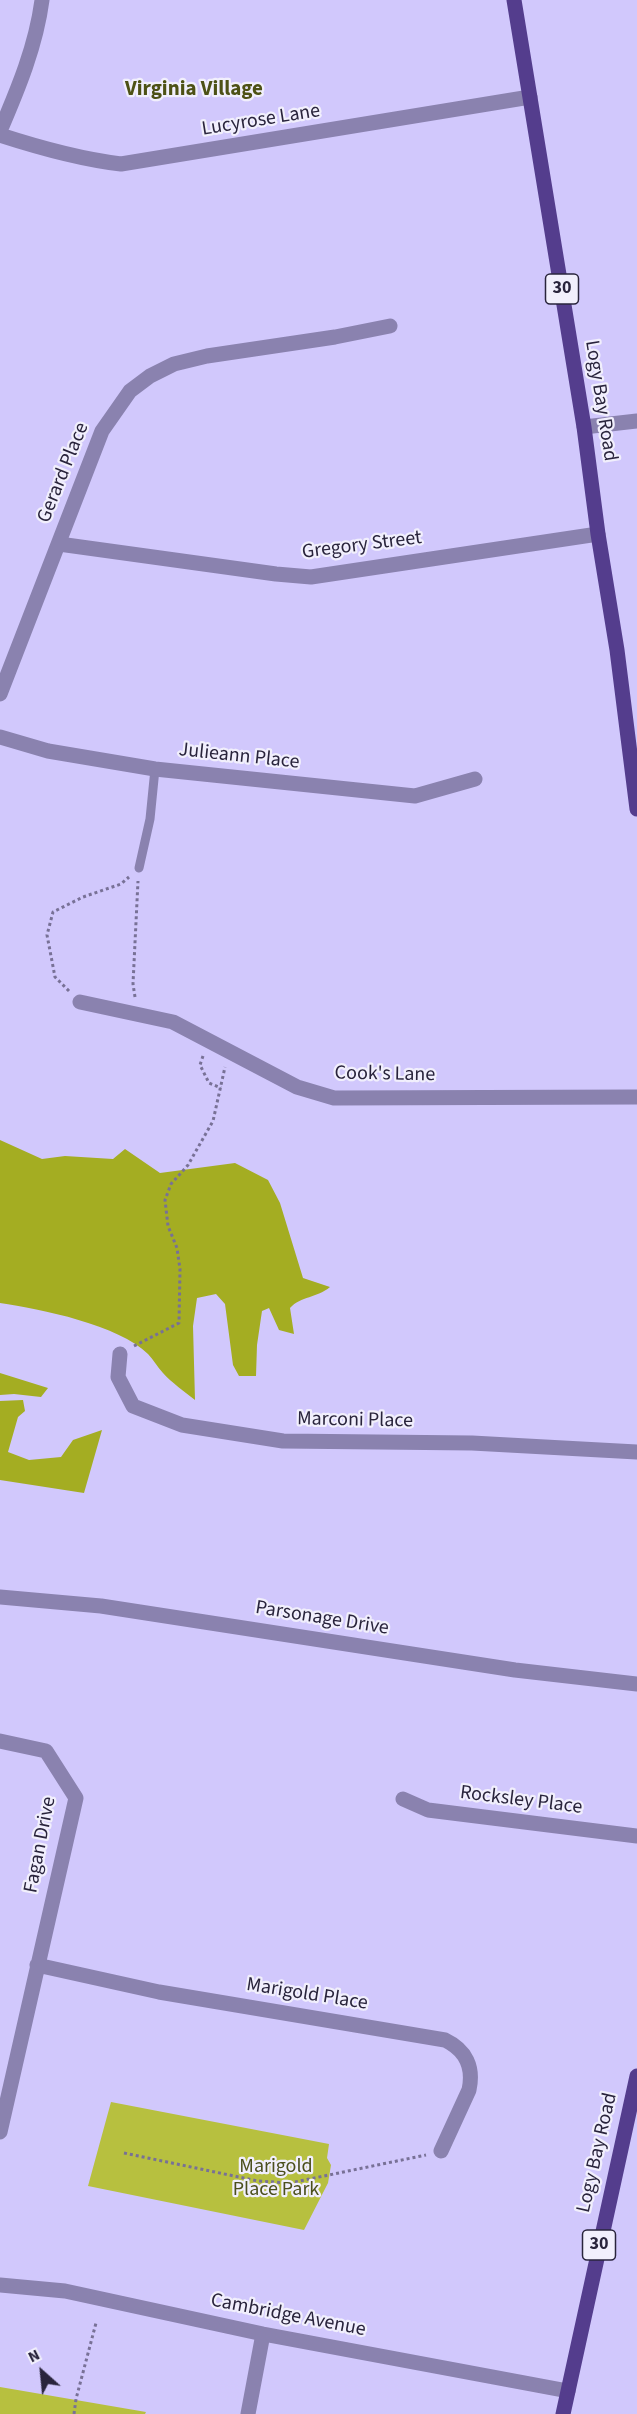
<!DOCTYPE html>
<html>
<head>
<meta charset="utf-8">
<style>
	body { margin:0 }
	#map { position:relative; width:637px; height:2414px; overflow:hidden; background:#d1c8fc; font-family:"Source Sans 3",sans-serif }
	canvas { display:block }
	.north { position:absolute; left:12px; top:2342px; width:60px; height:60px; -webkit-text-stroke:4px #f1effc; paint-order:stroke; rotate:333deg; font-size:16px; font-weight:700; line-height:24px; text-align:center; color:#29243c }
	.north::after { content:''; display:block; margin:auto; width:21px; height:27px; background:#29243c; clip-path:polygon(50% 0,100% 100%,50% 72%,0 100%) }
</style>
</head>
<body>
<div id="map">
<canvas width="637" height="2414"></canvas>
<div class="north">N</div>
</div>
<script>
const ctx = document.querySelector('canvas').getContext('2d');
ctx.lineJoin = 'round';
function paint(path, color) { ctx.fillStyle = color; ctx.fill(path, 'evenodd'); }
function strokePath(path, color, width, dash) { ctx.strokeStyle = color; ctx.lineWidth = width; ctx.lineCap = dash ? 'butt' : 'round'; ctx.setLineDash(dash || []); ctx.stroke(path); }
function label(font, color, halo, rows, align = 'center') {
  ctx.font = font + ' "Source Sans 3",sans-serif'; ctx.lineWidth = 4.5; ctx.setLineDash([]); ctx.textBaseline = 'middle'; ctx.strokeStyle = halo; ctx.fillStyle = color; for (const [text, x, y, turn = 0] of rows) {
    ctx.save(); ctx.translate(x, y); ctx.rotate((+turn || 0) * Math.PI / 180); ctx.textAlign = isNaN(turn) ? turn : align; if (halo) ctx.strokeText(text, 0, 0); ctx.fillText(text, 0, 0); ctx.restore();
  }
}
const green = new Path2D(`
	M111 2102 329 2144 327 2158 331 2165 328 2183 304 2230 88 2186Z
	M0 2387 146 2412 145 2414H0Z`);
const forest = new Path2D(`
	M0 1140 42 1159 65 1156 113 1159 125 1149 160 1173 235 1163 268 1180 280 1203 303 1278 330 1287C317 1298 301 1296 290 1308L294 1334 279 1330 269 1308 262 1311 257 1345 256 1376H239L233 1365 225 1304 216 1294 197 1298 193 1326 195 1400C184 1391 172 1383 163 1373 157 1367 154 1360 148 1354 119 1325 41 1309 0 1303Z
	M0 1373 48 1388 41 1397 14 1394 0 1395Z
	M23 1400 25 1411 18 1417 8 1452 29 1460 61 1457 73 1440 102 1430 84 1493 0 1480V1401Z`);
const path = new Path2D(`
	M69 991 55 977 47 935 53 912 83 897 121 884 129 877
	M135 997 133 984 138 881
	M203 1056 200 1065 209 1083 221 1088
	M134 1346 179 1323 180 1269 177 1248 168 1226 165 1200 171 1184 188 1165 213 1121 225 1067
	M124 2153 258 2181 290 2183 426 2155
	M74 2414 76 2399 96 2323`);
const service = new Path2D(`
	M139 868 150 819 155 769`);
const minor = new Path2D(`
	M0 131C18 89 36 46 42 0
	M0 135C40 148 79 159 121 164L530 97
	M584 427 637 421
	M59 544 276 574 311 577 598 534
	M0 694 102 431 130 391 150 376 174 364 207 356 335 337 390 326
	M0 737 48 751 155 769 415 796 475 779
	M80 1002 173 1022 297 1087 334 1098 637 1097
	M120 1354 118 1377 133 1406 182 1425 283 1441 472 1443 637 1452
	M0 1597 101 1606 515 1670 637 1684
	M0 1741 46 1751 76 1798 0 2132
	M403 1799 428 1810 637 1836
	M37 1965 159 1992 445 2040C466 2050 474 2067 469 2090L441 2151
	M0 2285 65 2291 263 2334 568 2391
	M248 2414 263 2334`);
const primary = new Path2D(`
	M514 0 584 427 598 534 617 650 637 809
	M563 2414 637 2076`);
const shields = [
	[562,289,33],
	[599,2245,33]
];
const shieldNames = [
	["30",562,289],
	["30",599,2245]
];
const streetNames = [
	["Lucyrose Lane",261,121,-9],
	["Logy Bay Road",600,401,81],
	["Gerard Place",64,473,-68],
	["Gregory Street",362,546,-7],
	["Julieann Place",239,757,6],
	["Cook's Lane",385,1075,1],
	["Marconi Place",355,1421,1],
	["Parsonage Drive",322,1619,9],
	["Rocksley Place",521,1801,7],
	["Fagan Drive",41,1845,-79],
	["Marigold Place",307,1995,9],
	["Logy Bay Road",598,2153,-77],
	["Cambridge Avenue",288,2316,11]
];
const parkNames = [
	["Marigold",276,2168],
	["Place Park",276,2191]
];
const neighbourhoodNames = [
	["Virginia Village",194,90]
];
paint(green, '#b7c03f');
paint(forest, '#a4ad22');
strokePath(path, '#787196', 3, [3, 3]);
strokePath(service, '#8a82af', 9);
strokePath(minor, '#8a82af', 15);
strokePath(primary, '#543d8d', 15);
for (const [x, y, w] of shields) { const box = new Path2D(); box.roundRect(x - w / 2, y - 15, w, 30, 4.5); ctx.fillStyle = '#f1effc'; ctx.fill(box); strokePath(box, '#29243c', 1.5); }
label('bold 18px', '#29243c', null, shieldNames);
label('20px', '#29243c', '#f1effc', streetNames);
label('20px', '#4b4f1c', '#f1effc', parkNames);
label('bold 21px', '#4d5115', '#f1effc', neighbourhoodNames);
</script>
</body>
</html>
